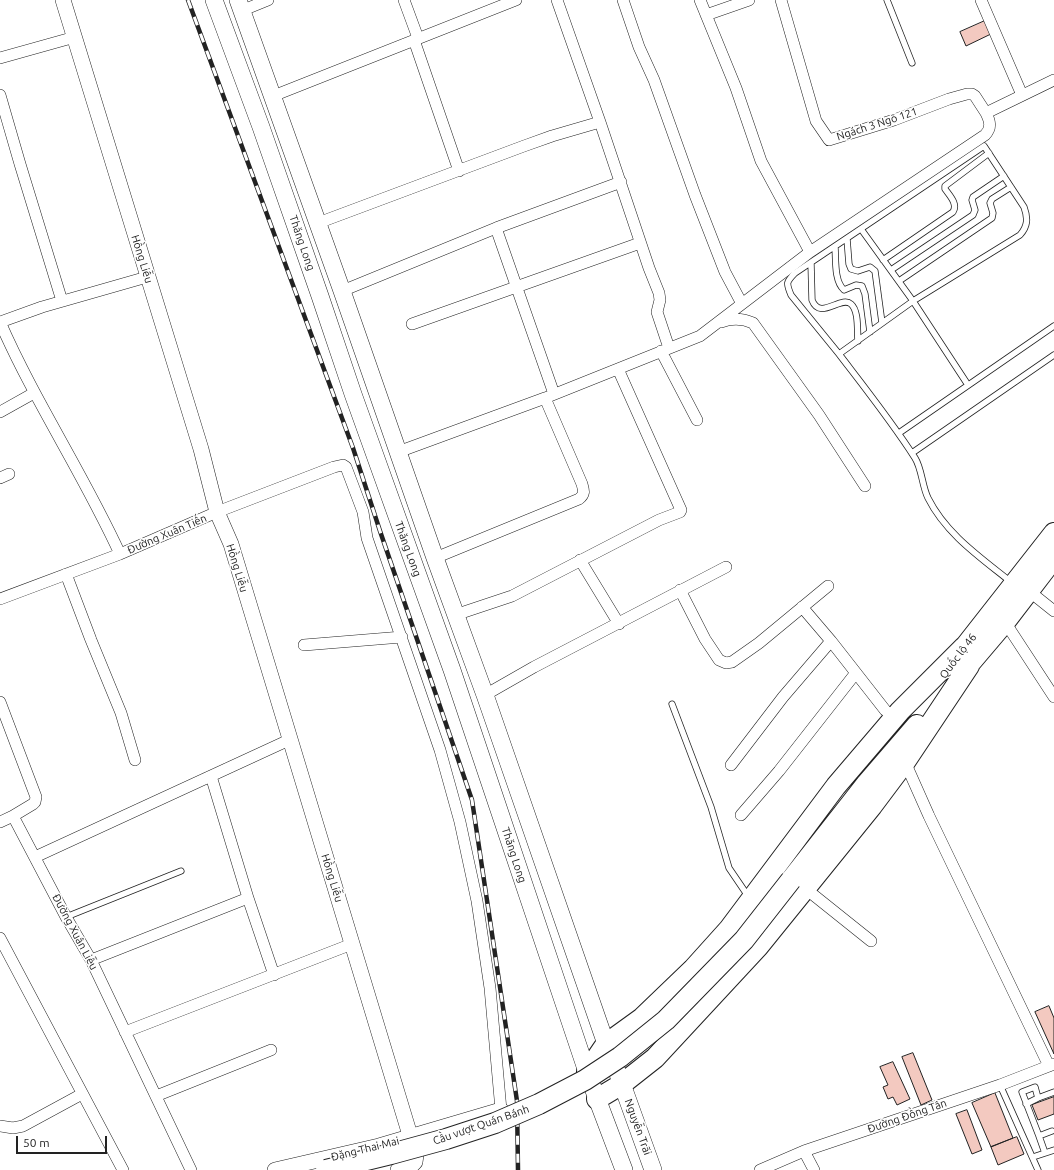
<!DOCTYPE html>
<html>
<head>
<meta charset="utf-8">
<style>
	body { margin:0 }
	#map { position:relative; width:1054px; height:1170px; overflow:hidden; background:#fff; font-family:Ubuntu,sans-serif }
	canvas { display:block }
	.scale { position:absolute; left:16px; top:1136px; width:91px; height:18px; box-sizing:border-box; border:2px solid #222; border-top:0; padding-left:5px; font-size:12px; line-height:14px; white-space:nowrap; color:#222; -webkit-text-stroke:3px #fff; paint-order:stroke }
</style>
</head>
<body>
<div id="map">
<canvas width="1054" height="1170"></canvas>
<div class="scale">50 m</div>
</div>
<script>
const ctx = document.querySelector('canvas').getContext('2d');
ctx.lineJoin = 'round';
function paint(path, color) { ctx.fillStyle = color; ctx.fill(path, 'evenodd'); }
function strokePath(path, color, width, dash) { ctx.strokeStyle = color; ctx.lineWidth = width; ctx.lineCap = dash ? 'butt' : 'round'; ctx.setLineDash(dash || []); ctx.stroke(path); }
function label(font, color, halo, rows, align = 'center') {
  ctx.font = font + ' Ubuntu,sans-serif'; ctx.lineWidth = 3; ctx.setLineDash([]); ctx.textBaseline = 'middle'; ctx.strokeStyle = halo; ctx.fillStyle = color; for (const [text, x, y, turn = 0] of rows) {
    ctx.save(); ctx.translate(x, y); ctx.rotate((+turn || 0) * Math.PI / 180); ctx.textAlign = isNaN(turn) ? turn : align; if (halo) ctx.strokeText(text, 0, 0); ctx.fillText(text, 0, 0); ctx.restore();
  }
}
const building = new Path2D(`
	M987 20 993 33 966 46 960 32Z
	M1049 1006 1054 1018V1054L1035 1012Z
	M913 1053 932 1100 921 1105 902 1057Z
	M893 1062 910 1099 897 1105 893 1097 888 1099 883 1087 888 1085 880 1067Z
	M995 1093 1013 1138 991 1147 972 1103Z
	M1054 1097V1114L1038 1120 1032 1105Z
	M967 1110 982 1150 972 1154 956 1114Z
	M1017 1137 1024 1154 998 1165 991 1147Z`);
const lane = new Path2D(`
	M887 0 912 63
	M861 229 913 301 968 385
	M847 239 849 264 851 269 858 271 870 267 875 271 882 323
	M835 247C836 260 834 281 844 290L856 285 862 286 865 294 870 332
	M883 260 953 212C958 204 950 196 945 189V186L989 153
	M811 263 812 300C820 321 841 295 851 304 859 311 857 330 858 341
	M891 270 973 215 975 210 972 200 973 197 1004 176
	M899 281 992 218 993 213 990 203 992 199 1011 187
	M839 354 791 295C786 283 786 282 795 273L984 146 1024 207C1028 218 1028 226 1020 235L913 301 839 354C865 388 892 422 915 458 922 469 922 486 928 498 946 534 980 557 1011 582
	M899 433 1054 326
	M912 453 1054 355
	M672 704 711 807 729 868 748 896
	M66 917 181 871
	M1000 1085 1038 1170
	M1026 1104 1038 1098
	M1039 1136 1022 1092 1035 1087 1038 1098 1054 1092
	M1045 1153 1039 1136 1052 1131
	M1033 1157 1054 1150`);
const street = new Path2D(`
	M404 0 418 38
	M557 0 600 122 649 268 659 293 660 300 657 312 669 348
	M623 0 639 47 654 80 695 195 725 272 742 304
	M700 0 736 88 761 161 810 252
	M781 0 816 121 829 140 894 120 949 99 967 94H972L975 96 986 113 1054 80
	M981 0 1022 95
	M241 11 268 0
	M706 15 749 0
	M414 40 459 171
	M0 58 75 37
	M0 95 20 164 62 301
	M273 96 516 0
	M318 223 524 146 552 136 600 122
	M496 228 554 394
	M342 291 496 228 621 182
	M0 322C35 402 84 475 120 554
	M0 322 42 307 147 277
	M721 322C732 318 742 318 753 323L819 415 865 486
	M412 324 640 243
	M661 351 697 420
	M0 412 34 393
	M398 452 545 398 700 336 810 252 985 135C992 128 990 121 986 113
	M0 478 9 474
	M435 558 579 499C585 494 584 491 582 484L545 398
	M580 560 619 624
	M66 574 91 640 121 713 135 760
	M680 590 705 639 719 660 726 663 732 662 759 643 828 586
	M1029 591 1054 611
	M0 599 120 554 217 512 334 467 343 465 346 467 363 512 367 538 440 750 460 822 477 901 490 988 501 1110
	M802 607 831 641 885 710 894 718
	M455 615 512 596 659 520 680 512 681 510 618 369
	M1005 622 1054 697
	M304 645 402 637
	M485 695 534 667 726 567
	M0 702 36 797 35 802 33 804 13 816 66 917 91 960 191 1170
	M905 762 929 816 1049 1066
	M731 765 783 697 831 641
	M211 776 248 898 274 975
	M741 815 779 771 855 674
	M0 822 13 816
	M35 857 289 740
	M806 889 871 941
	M0 938 123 1170
	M91 960 248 898
	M125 1032 352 944
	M156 1096 271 1050
	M0 1126 13 1128 23 1126 82 1094
	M804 1151 814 1170
	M760 1170 804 1151 1000 1085 1054 1064`);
const secondary = new Path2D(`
	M63 0 201 449 217 512 231 544 416 1155 415 1162 411 1166 398 1170
	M275 1170 379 1146 501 1110`);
const primary = new Path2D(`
	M214 0 261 127 320 296 353 394 452 670 587 1072 624 1170
	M238 0 342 291 435 558 485 695 606 1044 622 1084 653 1170`);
const highway = new Path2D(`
	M956 658 1054 533
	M960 675 1005 622 1054 558
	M791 880 867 783 917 725
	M587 1072 606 1044 642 1018 693 969 729 929 836 786 900 711 964 647
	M597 1099 622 1084 655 1058 758 947 872 806 905 762 969 666`);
const rail = new Path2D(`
	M188 0 353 448 380 531 472 800 517 1101 518 1170`);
const highwayBridge = new Path2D(`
	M326 1170 391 1154 446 1139 495 1123 539 1104 585 1080 620 1057 666 1020 744 940 791 880`);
const streetNames = [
	["Ngách 3 Ngõ 121",877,124,-18],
	["Thăng Long",302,243,71],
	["Hồng Liễu",142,259,73],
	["Đường Xuân Tiến",167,534,-23],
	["Thăng Long",408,549,70],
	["Hồng Liễu",237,568,73],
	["Quốc lộ 46",958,656,-53],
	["Thăng Long",514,855,72],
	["Hồng Liễu",332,878,73],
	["Đường Xuân Liễu",75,932,62],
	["Đường Đồng Tân",907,1116,-19],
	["Cầu vượt Quán Bánh",481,1125,-19],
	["Nguyễn Trãi",638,1127,70],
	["Đặng Thai Mai",365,1149,-14]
];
paint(building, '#f3c9c0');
strokePath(building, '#222', 1);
strokePath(lane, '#222', 7);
strokePath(street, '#222', 12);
strokePath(secondary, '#222', 16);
strokePath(primary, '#222', 18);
strokePath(highway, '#222', 22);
strokePath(lane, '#fff', 5.5);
strokePath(street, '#fff', 11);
strokePath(secondary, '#fff', 15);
strokePath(primary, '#fff', 17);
strokePath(highway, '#fff', 20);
strokePath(rail, '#222', 4.5);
strokePath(rail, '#fff', 3, [9]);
strokePath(highwayBridge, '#222', 22, []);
strokePath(highwayBridge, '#fff', 20);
label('11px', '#222', '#fff', streetNames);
</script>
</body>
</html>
